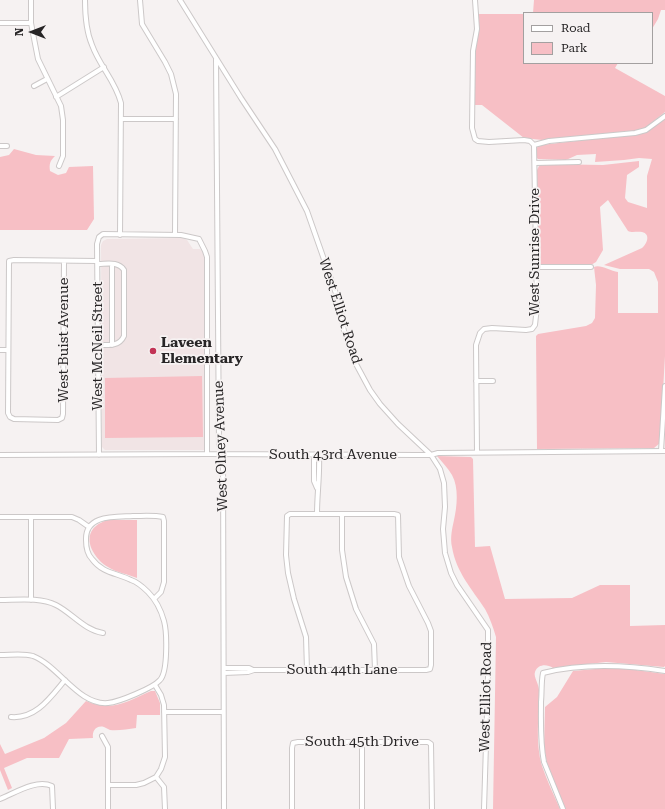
<!DOCTYPE html>
<html>
<head>
<meta charset="utf-8">
<style>
	body { margin:0 }
	#map { position:relative; width:665px; height:809px; overflow:hidden; background:#f6f2f2; font-family:"Roboto Serif",serif }
	canvas { display:block }
	.legend { position:absolute; left:523px; top:12px; width:130px; height:52px; box-sizing:border-box; background:#f6f2f2; border:1px solid #a3a0a0; margin:0; padding:5px 7px; list-style:none; font-size:12px; color:#272526 }
	.legend li { display:flex; align-items:center; gap:8px; height:20px }
	.legend b { width:20px; border:1px solid #a3a0a0 }
	.north { position:absolute; left:12px; top:12px; width:40px; height:40px; -webkit-text-stroke:3px #f6f2f2; paint-order:stroke; rotate:270deg; font-size:11px; font-weight:700; line-height:16px; text-align:center; color:#272526 }
	.north::after { content:''; display:block; margin:auto; width:14px; height:18px; background:#272526; clip-path:polygon(50% 0,100% 100%,50% 72%,0 100%) }
</style>
</head>
<body>
<div id="map">
<canvas width="665" height="809"></canvas>
<ul class="legend">
<li><b style="height:5px;background:#fff"></b>Road</li>
<li><b style="height:11px;background:#f7bfc5"></b>Park</li>
</ul>
<div class="north">N</div>
</div>
<script>
const ctx = document.querySelector('canvas').getContext('2d');
ctx.lineJoin = 'round';
function paint(path, color) { ctx.fillStyle = color; ctx.fill(path, 'evenodd'); }
function strokePath(path, color, width, dash) { ctx.strokeStyle = color; ctx.lineWidth = width; ctx.lineCap = dash ? 'butt' : 'round'; ctx.setLineDash(dash || []); ctx.stroke(path); }
function label(font, color, halo, rows, align = 'center') {
  ctx.font = font + ' "Roboto Serif",serif'; ctx.lineWidth = 3.5; ctx.setLineDash([]); ctx.textBaseline = 'middle'; ctx.strokeStyle = halo; ctx.fillStyle = color; for (const [text, x, y, turn = 0] of rows) {
    ctx.save(); ctx.translate(x, y); ctx.rotate((+turn || 0) * Math.PI / 180); ctx.textAlign = isNaN(turn) ? turn : align; if (halo) ctx.strokeText(text, 0, 0); ctx.fillText(text, 0, 0); ctx.restore();
  }
}
const built = new Path2D(`
	M183 238 187 240 193 249H200L203 251 205 256V450H105L102 447 101 245 103 241 107 239Z`);
const green = new Path2D(`
	M534 0H665V10H661L658 19 652 29V13H533Z
	M478 14H524V63H618L615 68 665 96V112L645 128 636 131 542 140 524 138 482 105H475V51L478 29Z
	M665 117V356L660 443 654 448 537 449 536 336 538 334 586 326 592 323 595 318 596 285 594 267C600 264 610 271 618 272V313H658V282L654 272 649 269H620L604 265 642 248C647 244 651 234 642 232 637 231 632 233 628 231L608 200 600 207 603 250 596 262 591 265H538L537 170 539 166 542 164 603 165 639 161V167L627 175 625 198 628 202 647 208V176L652 159 639 158 624 160 595 162 596 154 577 155 566 160 538 159 537 158 536 148 541 145 635 134Z
	M14 149 36 155 55 156C50 161 49 164 50 171L58 175 66 173 69 167 93 166 94 219 87 230H0V157L9 155Z
	M202 376 203 437 105 438V378Z
	M437 456 471 457 473 459 475 547 490 546 505 599 572 598 600 585H630V626L665 625V666L664 667 606 662 553 668C547 664 538 664 535 672 533 677 540 685 539 692 539 716 535 743 542 766 547 781 554 795 560 809H493L496 637C493 627 490 618 485 609 472 589 456 572 452 547 450 538 452 529 454 520 457 506 459 488 452 475 448 468 442 462 437 456Z
	M107 520H137V578C128 574 117 573 108 567 95 560 81 538 96 526 99 523 103 522 107 520Z
	M606 668 629 669 665 674V809H565L547 765 544 746 545 707 557 697 573 671Z
	M151 691H155L160 703V715H137L136 728C128 729 118 731 110 730 108 729 106 728 104 727 96 725 92 731 93 738L69 739 59 758H27L4 768 12 788 8 790 0 770V744L5 754 44 738 66 723 86 701C113 712 126 702 151 691Z`);
const minor = new Path2D(`
	M31 0V23L38 59 61 106 63 120V156L59 166
	M85 0C85 15 86 31 92 45 100 67 115 80 121 103L120 235
	M140 0 142 24 165 62 171 74 176 94 175 235
	M180 0 241 98 275 149 307 211 340 305 344 331 356 364 370 390 380 404 398 424 431 455 440 469 444 483 445 507 443 529 445 553 451 573 457 585 488 630V680L484 809
	M475 0 477 29 473 51 472 128 475 139 478 141 489 142 524 140 530 141 534 145
	M0 23H31
	M216 59 219 445 223 455 224 809
	M34 86 47 79
	M56 97 104 67
	M121 119H176
	M534 145 549 141 635 133 646 130 665 116
	M0 146H7
	M535 163 579 162
	M64 261 63 414 62 418 58 420 14 419 10 417 8 413 9 261 14 260 97 261
	M98 264C107 264 118 261 124 270V336C119 347 108 345 98 345
	M112 264V345
	M537 267H591
	M0 350H8
	M476 381H493
	M661 451 665 386
	M477 452 476 345 480 333 484 329 492 328 526 330 532 329 535 325 537 307 534 145
	M0 455 207 454 417 455H431L438 453 665 451
	M99 455 97 244 99 237 103 234 181 235 199 239 205 251 207 257V454
	M314 455V481L317 488
	M317 514C317 494 320 475 319 455
	M342 514V550L346 577 356 609 374 644 375 670
	M0 517H72L79 520 89 527
	M0 600C17 600 40 597 56 605 72 613 84 630 103 633
	M31 600V517
	M0 655C11 655 23 653 33 656 59 666 79 706 108 703 119 702 153 688 160 680 168 672 167 632 164 621 161 610 156 600 148 592 143 587 137 582 131 580 117 573 102 573 92 559 87 554 86 547 86 540 85 514 116 517 133 516 143 516 154 515 163 517L164 521V582L161 592 154 599
	M224 668H249L253 670
	M224 673 248 672 254 670H426L430 669 431 665V631L428 623 409 586 399 557 398 515 394 514H290L287 516 286 555 288 573 294 599 306 637 307 670
	M164 712H223
	M11 717C36 719 50 698 65 680
	M102 736 108 747V809
	M156 777 164 787 165 809
	M108 785H136L144 783 156 777 161 769 165 757 164 705 161 695 155 685
	M0 799C15 793 36 779 52 786L53 809
	M292 809V748L293 743 298 742H428L431 744 432 809
	M362 809V743
	M563 809 544 762C540 742 541 722 541 702 542 692 541 683 543 673 583 663 625 665 665 671`);
const markers = [
	[153,351,4,"#c23355"]
];
const streetNames = [
	["West Sunrise Drive",535,252,-90],
	["West Elliot Road",340,311,72],
	["West Buist Avenue",64,340,-90],
	["West McNeil Street",98,346,-90],
	["West Olney Avenue",221,446,-92],
	["South 43rd Avenue",333,455],
	["South 44th Lane",342,670],
	["West Elliot Road",486,697,-89],
	["South 45th Drive",362,742]
];
const poiNames = [
	["Laveen",161,343],
	["Elementary",161,359]
];
paint(built, '#f1e4e5');
paint(green, '#f7bfc5');
strokePath(minor, '#ccc8c8', 6);
strokePath(minor, '#fff', 4);
for (const [x, y, r, color] of markers) { const dot = new Path2D(); dot.arc(x, y, r, 0, 2 * Math.PI); ctx.fillStyle = color; ctx.fill(dot); strokePath(dot, '#f6f2f2', 1.5); }
label('14px', '#272526', '#f6f2f2', streetNames);
label('bold 14px', '#272526', '#f6f2f2', poiNames, 'left');
</script>
</body>
</html>
